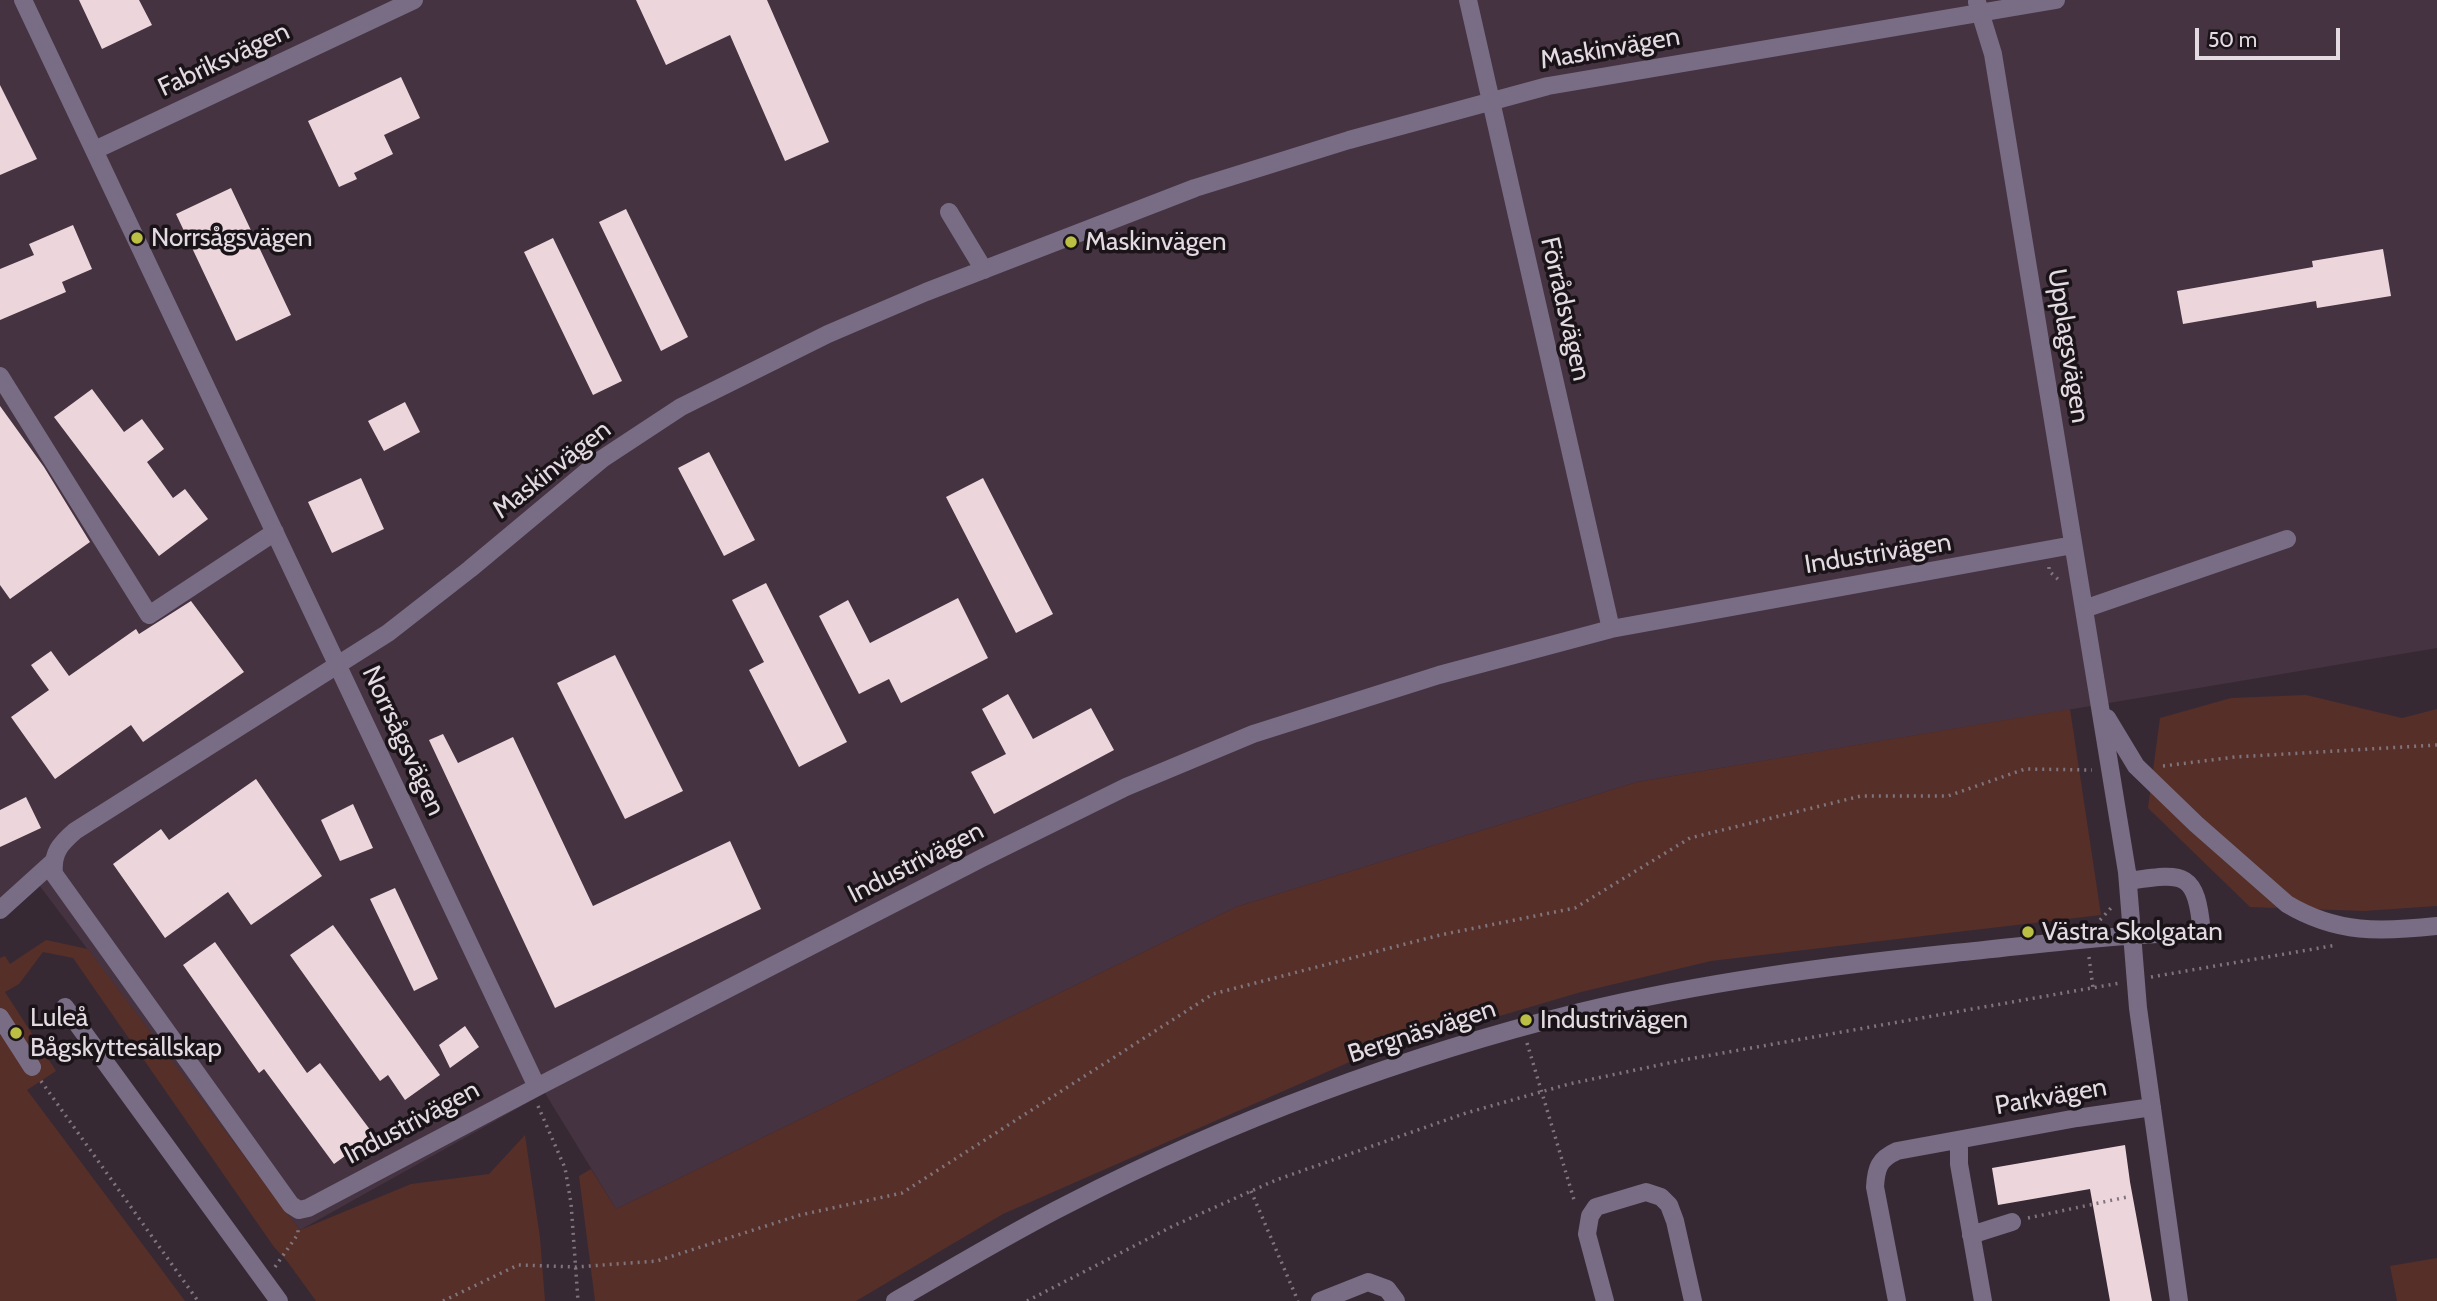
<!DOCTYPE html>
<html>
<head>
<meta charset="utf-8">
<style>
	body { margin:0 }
	#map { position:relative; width:2437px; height:1301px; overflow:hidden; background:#372934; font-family:Cabin,sans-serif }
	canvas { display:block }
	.scale { position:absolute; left:2195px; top:28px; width:145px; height:32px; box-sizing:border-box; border:4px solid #e4dbe2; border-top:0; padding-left:9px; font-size:21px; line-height:24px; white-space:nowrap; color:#e4dbe2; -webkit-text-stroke:5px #1a1419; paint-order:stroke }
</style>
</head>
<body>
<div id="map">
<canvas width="2437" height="1301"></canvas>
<div class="scale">50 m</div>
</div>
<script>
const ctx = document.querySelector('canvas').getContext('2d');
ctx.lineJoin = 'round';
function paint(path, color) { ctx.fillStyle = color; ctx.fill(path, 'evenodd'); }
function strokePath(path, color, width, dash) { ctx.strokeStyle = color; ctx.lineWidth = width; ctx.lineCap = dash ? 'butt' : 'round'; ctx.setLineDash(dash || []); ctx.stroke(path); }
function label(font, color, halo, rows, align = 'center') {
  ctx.font = font + ' Cabin,sans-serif'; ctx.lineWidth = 7; ctx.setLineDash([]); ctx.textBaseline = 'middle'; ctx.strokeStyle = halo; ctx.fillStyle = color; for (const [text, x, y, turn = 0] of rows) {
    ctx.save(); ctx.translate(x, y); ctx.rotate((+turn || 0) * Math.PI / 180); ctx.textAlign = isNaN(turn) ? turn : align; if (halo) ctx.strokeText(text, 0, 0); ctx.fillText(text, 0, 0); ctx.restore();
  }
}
const built = new Path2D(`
	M0 0H2437V648L1637 782 1236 907 616 1209 545 1093 300 1230 36 881 0 908Z`);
const green = new Path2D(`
	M2306 695 2402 718 2437 709V906L2364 911 2250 907 2148 808 2160 718 2231 698Z
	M2070 709 2101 915 1711 961 1581 992 1361 1057 1003 1214 856 1301H595L579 1176 591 1169 616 1209 1236 907 1637 782Z
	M46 940 88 949 300 1230 411 1184 489 1174 525 1135 540 1238 545 1301H316L287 1261 274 1247 73 958 43 952 19 984 5 992 56 1071 27 1090 185 1301H0V958L5 956 10 964Z
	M2437 1258V1301H2397L2390 1266Z`);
const building = new Path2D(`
	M79 0H139L152 25 102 49Z
	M636 0H767L829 142 785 161 730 35 666 65Z
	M401 77 420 118 384 135 393 154 354 173 357 179 339 187 308 121Z
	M0 85 37 159 0 175Z
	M231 188 291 315 236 341 176 214Z
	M626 209 688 337 661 351 599 222Z
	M73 225 92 269 62 282 66 292 0 320V269L34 255 29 244Z
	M553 238 622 381 593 395 524 252Z
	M2383 249 2391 296 2317 308 2316 301 2183 324 2177 291 2313 267 2312 261Z
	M92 389 124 432 142 419 164 449 147 462 173 498 185 489 208 519 159 556 54 417Z
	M405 402 420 432 384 451 368 421Z
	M0 406 44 467 90 542 10 599 0 585Z
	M709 452 755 540 724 556 678 468Z
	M361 478 384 529 332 553 308 502Z
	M983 478 1053 614 1016 633 946 497Z
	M766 583 847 742 799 767 749 670 764 662 732 600Z
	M958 598 988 658 901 703 889 679 859 694 819 616 848 600 870 643Z
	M191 601 244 672 143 742 131 725 55 779 11 717 49 690 31 665 51 651 69 676 136 629 139 634Z
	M615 655 683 791 625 819 557 683Z
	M1008 694 1033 739 1091 708 1114 750 994 814 971 772 1006 754 982 709Z
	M443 734 458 763 513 737 593 906 730 841 761 909 555 1008 429 740Z
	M256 779 322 876 251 925 228 892 165 938 113 864 161 829 169 840Z
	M26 797 41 828 0 847V810Z
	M353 804 373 848 340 861 321 820Z
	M395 888 438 979 414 991 370 899Z
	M333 925 440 1075 405 1100 388 1075 380 1081 290 955Z
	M215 942 307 1073 320 1063 374 1135 334 1164 264 1069 259 1073 183 965Z
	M465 1026 479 1047 450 1068 439 1045Z
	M2125 1145 2130 1182 2152 1301H2110L2090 1189 1998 1205 1992 1168Z`);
const path = new Path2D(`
	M2049 567V571L2061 582
	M2163 766 2235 757 2437 745
	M2100 920 2111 908
	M2089 957 2093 988
	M2151 977 2337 945
	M1527 1043 1575 1203
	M41 1081 198 1301
	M538 1106 565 1168 571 1203 578 1301
	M1251 1191 1298 1301
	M2028 1218 2127 1197
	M275 1267 298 1234V1226
	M443 1301 518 1265 576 1267 657 1261 800 1215 902 1193 1213 994 1440 935 1575 908 1690 838 1861 796H1948L2025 769 2092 770
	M1027 1301 1173 1226 1276 1180 1466 1113 1569 1084 1683 1060 2120 983`);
const minor = new Path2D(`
	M23 0 537 1087
	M1468 0 1611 629
	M2056 0 1548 86 1349 140 1195 188 926 292 828 334 681 407 602 459 470 569 388 633 75 831C60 844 52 853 54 874L291 1205 299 1210 308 1208 537 1087 982 858 1126 787 1253 734 1439 675 1611 629 2073 545
	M1977 2 1993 54 2127 872 2138 1008 2179 1301
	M95 150 414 0
	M949 212 984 270
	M0 376 149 615 275 532
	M2084 609 2287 539
	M2107 718 2136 766 2196 824 2287 904C2337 934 2381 932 2437 926
	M0 910 53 862
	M65 1007 279 1301
	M0 1017 32 1067
	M1959 1140V1164L1983 1301
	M1971 1235 2012 1222
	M895 1301C953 1268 1010 1233 1070 1203 1229 1121 1406 1055 1580 1012 1703 982 1828 966 1954 953 2037 945 2119 933 2202 933 2196 870 2185 873 2128 881
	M1320 1301 1368 1282 1387 1289 1396 1301
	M1605 1301 1587 1234 1590 1216 1596 1207 1646 1192 1661 1197 1669 1205 1675 1221 1693 1301
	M1897 1301 1875 1187C1876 1168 1879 1159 1897 1151L2077 1118 2152 1107`);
const markers = [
	[137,238,7,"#bbc045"],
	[1071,242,7,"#bbc045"],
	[2028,932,7,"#bbc045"],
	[1526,1020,7,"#bbc045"],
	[16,1033,7,"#bbc045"]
];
const streetNames = [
	["Maskinvägen",1610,49,-10],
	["Fabriksvägen",224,60,-25],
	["Förrådsvägen",1565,309,77],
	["Upplagsvägen",2068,346,81],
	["Maskinvägen",552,470,-38],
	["Industrivägen",1878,554,-9],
	["Norrsågsvägen",403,741,65],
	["Industrivägen",916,863,-27],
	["Bergnäsvägen",1422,1032,-18],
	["Parkvägen",2051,1097,-10],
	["Industrivägen",412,1123,-28]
];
const poiNames = [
	["Norrsågsvägen",151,238],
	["Maskinvägen",1085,242],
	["Västra Skolgatan",2042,932],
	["Luleå",30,1018],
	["Bågskyttesällskap",30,1048],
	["Industrivägen",1540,1020]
];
paint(built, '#463341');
paint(green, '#562f29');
paint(building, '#edd6db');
strokePath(path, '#80747d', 3.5, [2, 5]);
strokePath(minor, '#796d85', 18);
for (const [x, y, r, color] of markers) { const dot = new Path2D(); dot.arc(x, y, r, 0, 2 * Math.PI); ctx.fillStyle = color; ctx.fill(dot); strokePath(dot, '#1a1419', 2.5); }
label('26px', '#e4dbe2', '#1a1419', streetNames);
label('26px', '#e4dbe2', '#1a1419', poiNames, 'left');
</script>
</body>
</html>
